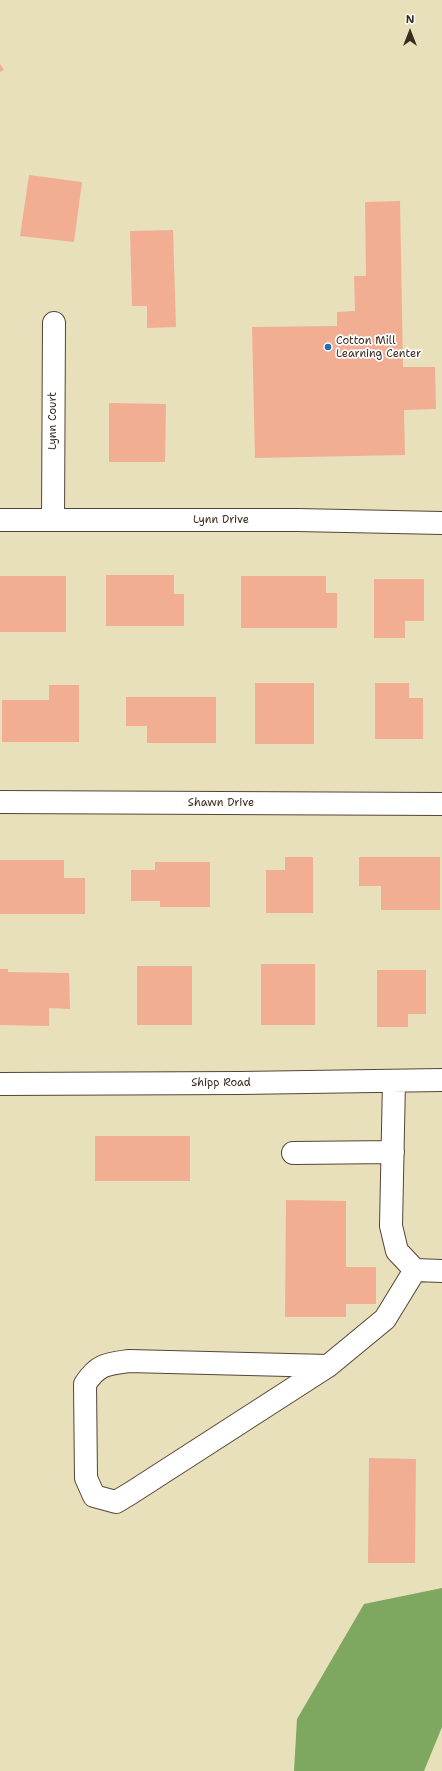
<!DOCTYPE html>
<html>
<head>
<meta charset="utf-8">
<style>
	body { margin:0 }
	#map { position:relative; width:442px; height:1771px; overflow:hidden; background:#e8e0bb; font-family:"Shantell Sans",sans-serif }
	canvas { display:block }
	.north { position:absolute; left:390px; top:12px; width:40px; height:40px; -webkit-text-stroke:3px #fff; paint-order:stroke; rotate:0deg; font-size:11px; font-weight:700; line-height:16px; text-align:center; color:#3b2a1e }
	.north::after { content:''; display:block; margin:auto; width:14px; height:18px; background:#3b2a1e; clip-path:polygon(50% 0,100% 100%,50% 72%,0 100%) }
</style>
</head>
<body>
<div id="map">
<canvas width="442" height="1771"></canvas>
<div class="north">N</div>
</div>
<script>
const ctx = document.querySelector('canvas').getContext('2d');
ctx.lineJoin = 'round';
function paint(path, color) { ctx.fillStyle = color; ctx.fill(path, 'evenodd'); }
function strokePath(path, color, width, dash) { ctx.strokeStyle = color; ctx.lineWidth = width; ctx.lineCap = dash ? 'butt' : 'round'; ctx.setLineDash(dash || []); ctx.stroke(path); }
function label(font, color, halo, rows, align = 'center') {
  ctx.font = font + ' "Shantell Sans",sans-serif'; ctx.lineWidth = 3.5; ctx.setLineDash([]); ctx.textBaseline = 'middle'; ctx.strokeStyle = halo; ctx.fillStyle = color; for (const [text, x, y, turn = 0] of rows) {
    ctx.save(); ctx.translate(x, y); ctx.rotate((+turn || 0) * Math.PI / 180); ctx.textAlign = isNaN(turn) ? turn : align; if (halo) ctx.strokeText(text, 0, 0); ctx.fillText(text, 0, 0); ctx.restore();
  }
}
const forest = new Path2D(`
	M442 1588V1727L424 1771H294L297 1719 364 1604Z`);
const building = new Path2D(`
	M0 64 4 70 0 72Z
	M29 175 82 182 74 242 20 236Z
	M400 201 403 367H435L436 409 404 410 405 455 255 458 252 327 337 326V312L355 311 354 276H366L365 202Z
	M173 230 176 327 147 328V306H132L130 231Z
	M109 403 166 404 165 462H109Z
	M106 575H174V594H184V626H106Z
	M0 576H66V632H0Z
	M241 576H326V593H337V628H241Z
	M374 579H424V621H405V638H374Z
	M255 683H314V744H255Z
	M375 683H409V698H423V739H375Z
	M49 685H79V742H2V700H49Z
	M126 697H216V743H147V726H126Z
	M285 857H313V913H266V870H285Z
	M359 857H440V910H381V886H359Z
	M0 860H64V878H85V914H0Z
	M155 862H210V907H160V901H131V870H155Z
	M261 964H315V1025H261Z
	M137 966H192V1025H137Z
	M0 969H8V972L69 973 70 1009 49 1008V1026L0 1025Z
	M377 970H426V1014H408V1027H377Z
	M95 1136H190V1181H95Z
	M286 1200 346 1201V1267H376V1304H346V1317H285Z
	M369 1458 416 1459 415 1563H368Z`);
const minor = new Path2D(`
	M0 520H297L442 523
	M53 520 54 323
	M0 802 442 804
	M394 1081 391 1226 397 1251 415 1270 442 1271
	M0 1084 240 1083 442 1080
	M293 1153 393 1152
	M328 1366 129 1361C107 1364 98 1364 85 1384L86 1478 94 1496 116 1502 131 1493 328 1366 385 1319 415 1270`);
const markers = [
	[328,347,4,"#1f6fb2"]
];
const poiNames = [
	["Cotton Mill",336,341],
	["Learning Center",336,354]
];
const streetNames = [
	["Lynn Court",53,421,-90],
	["Lynn Drive",221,520],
	["Shawn Drive",221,803],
	["Shipp Road",221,1083]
];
paint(forest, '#7ea75f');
paint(building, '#f1ae92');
strokePath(minor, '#554536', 24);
strokePath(minor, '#fff', 22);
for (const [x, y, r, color] of markers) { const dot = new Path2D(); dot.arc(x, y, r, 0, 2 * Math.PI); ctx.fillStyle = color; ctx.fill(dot); strokePath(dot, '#fff', 1.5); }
label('11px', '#3b2a1e', '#fff', poiNames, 'left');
label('11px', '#3b2a1e', '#fff', streetNames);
</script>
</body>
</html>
